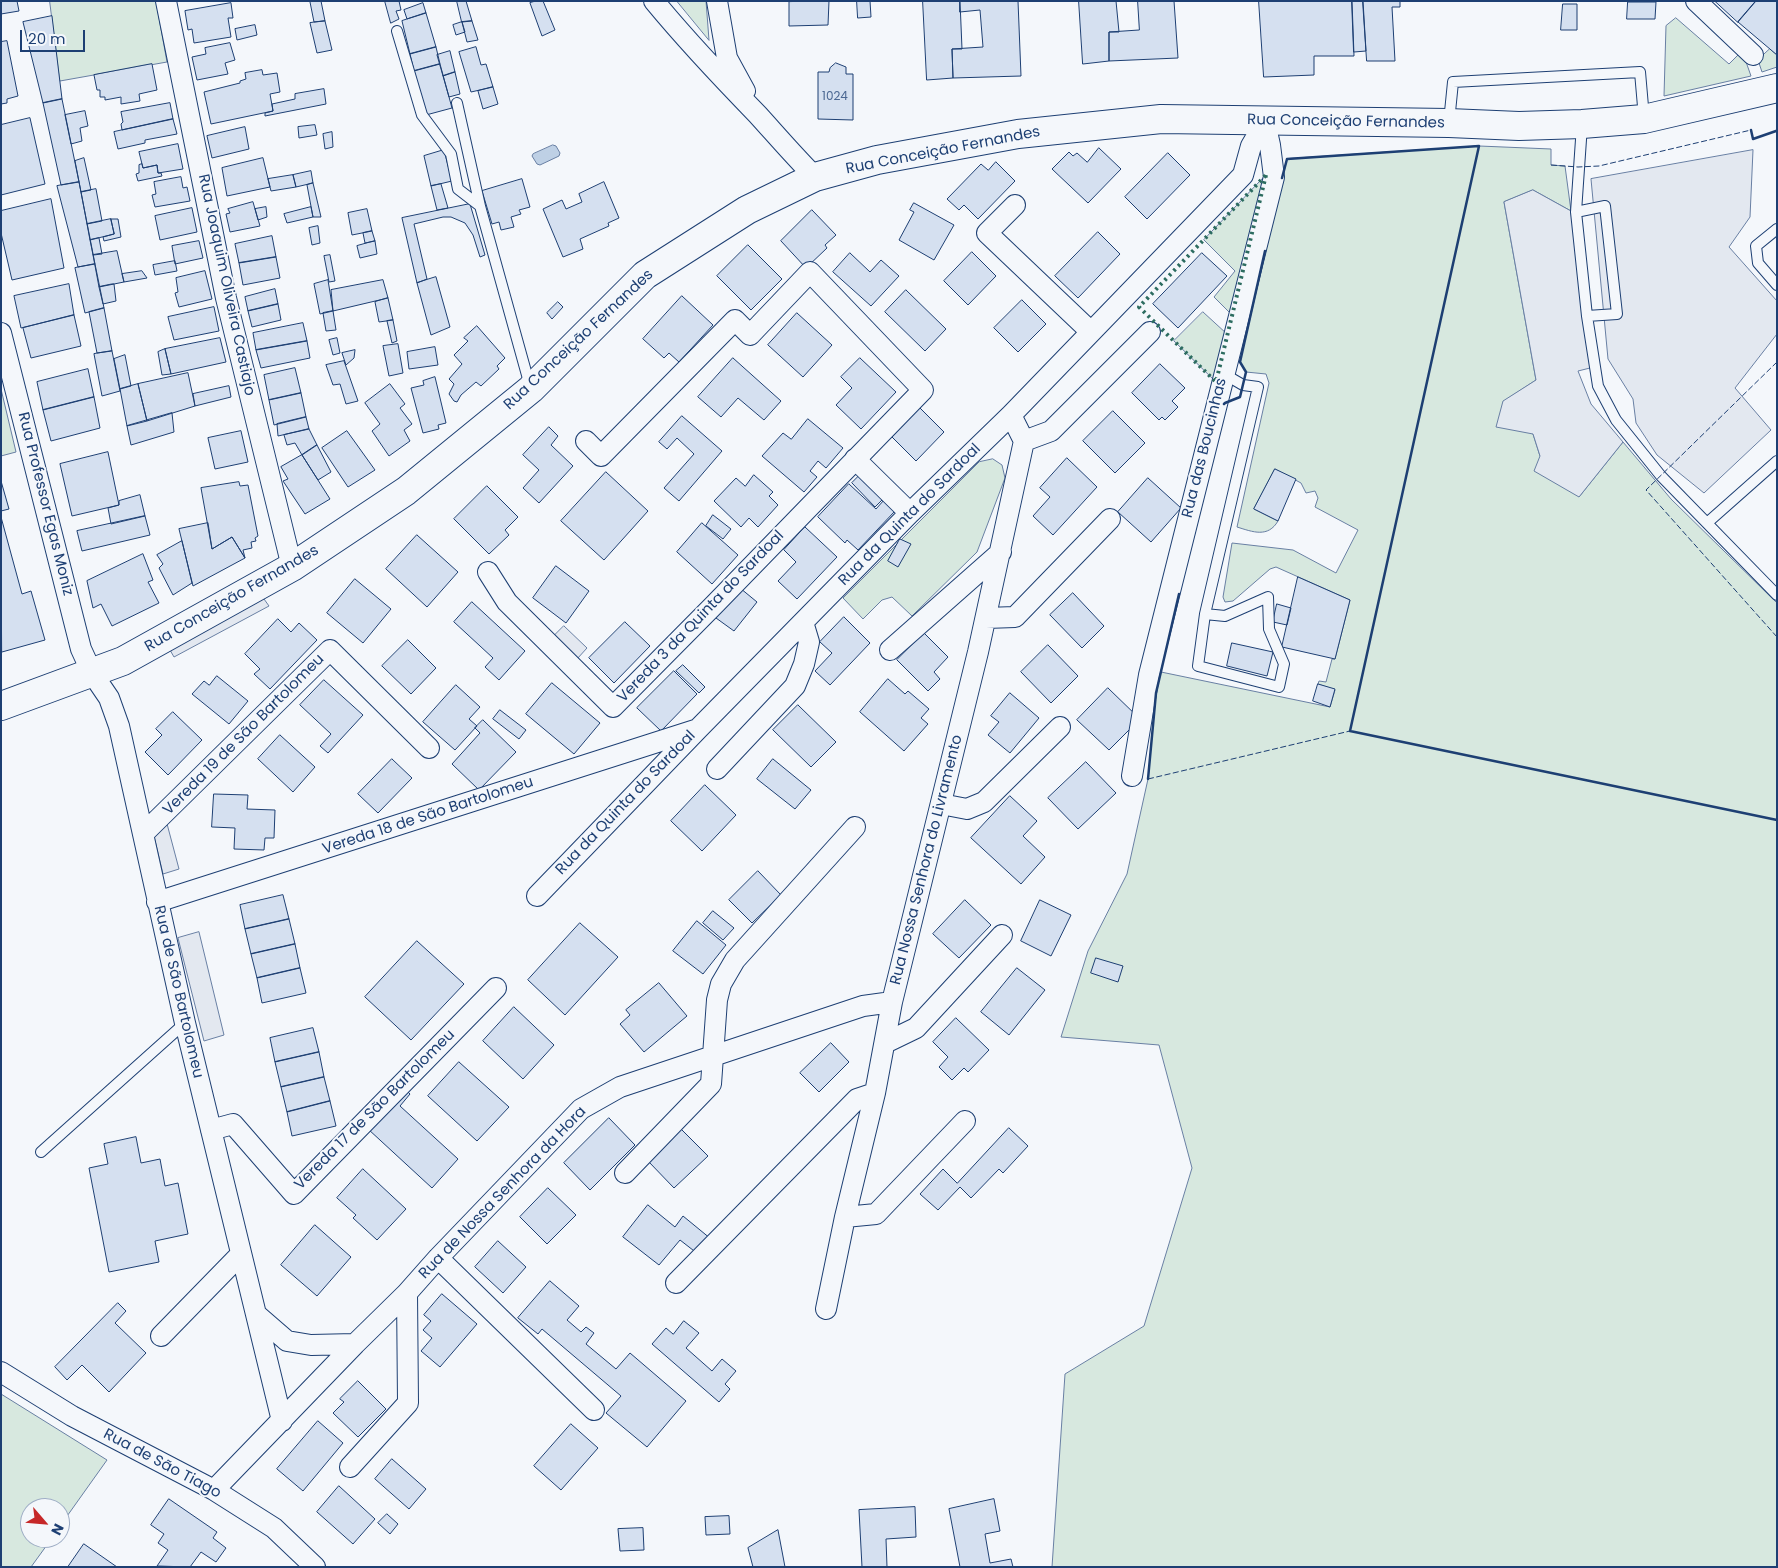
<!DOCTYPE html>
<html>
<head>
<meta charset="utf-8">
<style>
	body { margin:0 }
	#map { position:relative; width:1778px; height:1568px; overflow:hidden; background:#f4f7fb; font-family:Poppins,sans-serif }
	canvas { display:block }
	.frame { position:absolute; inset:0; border:2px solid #1d3f73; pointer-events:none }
	.north { position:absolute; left:20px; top:1498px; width:50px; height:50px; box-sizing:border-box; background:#f4f7fb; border:1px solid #9eadc5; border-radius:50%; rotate:117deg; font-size:14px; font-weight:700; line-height:20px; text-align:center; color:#1d3f73 }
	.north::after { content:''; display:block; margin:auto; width:18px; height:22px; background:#c62828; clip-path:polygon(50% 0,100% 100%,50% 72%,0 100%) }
	.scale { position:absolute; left:20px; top:30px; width:65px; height:22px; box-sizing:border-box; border:2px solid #1d3f73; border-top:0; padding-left:6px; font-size:15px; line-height:18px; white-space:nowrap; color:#1d3f73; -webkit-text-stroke:4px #f4f7fb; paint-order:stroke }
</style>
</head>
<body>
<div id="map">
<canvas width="1778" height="1568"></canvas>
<div class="frame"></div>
<div class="north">N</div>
<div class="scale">20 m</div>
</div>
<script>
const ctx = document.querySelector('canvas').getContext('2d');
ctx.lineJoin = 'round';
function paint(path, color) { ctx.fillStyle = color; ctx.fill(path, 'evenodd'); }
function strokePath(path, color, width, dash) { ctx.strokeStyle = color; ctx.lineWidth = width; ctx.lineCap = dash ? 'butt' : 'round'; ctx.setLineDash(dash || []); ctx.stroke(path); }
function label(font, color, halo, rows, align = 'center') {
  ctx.font = font + ' Poppins,sans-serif'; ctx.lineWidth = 4; ctx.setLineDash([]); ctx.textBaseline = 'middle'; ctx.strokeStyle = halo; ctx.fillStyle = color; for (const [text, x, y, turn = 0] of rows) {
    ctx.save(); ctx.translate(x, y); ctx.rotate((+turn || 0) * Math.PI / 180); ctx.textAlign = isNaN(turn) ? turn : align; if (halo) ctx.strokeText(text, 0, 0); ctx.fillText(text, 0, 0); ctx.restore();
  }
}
const green = new Path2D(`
	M50 1H156L167 62 60 81Z
	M677 1H706L709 40Z
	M1676 18 1729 64 1738 55 1745 59 1751 76 1664 96 1666 26Z
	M1770 49 1777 55V67L1762 72 1758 60Z
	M1479 146 1551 149V165L1565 166 1571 211 1533 190 1504 202 1536 380 1504 401 1533 434 1540 456 1579 497 1623 442 1671 499 1777 603V1567H1052L1065 1374 1144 1326 1192 1168 1159 1045 1061 1037 1088 951 1127 874 1148 779 1156 693 1161 672 1330 707 1335 690 1318 684 1319 681 1326 682 1332 659H1335L1350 600 1276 567 1270 569 1233 601 1225 602 1223 597 1232 543 1293 550 1336 573 1358 530 1315 507 1318 498 1315 491 1306 493 1301 483 1275 469 1254 509 1278 521C1268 538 1253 532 1237 527L1269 383 1266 374 1246 372 1240 362 1287 159Z
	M1266 175 1232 315 1214 297 1235 271 1204 240Z
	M1203 312 1227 334 1216 382 1174 341Z
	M1 389 16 452 1 456Z
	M993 459 1002 465 1005 478 977 552 912 616 892 597 882 600 863 619 843 598 979 462Z
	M1 1394 107 1460 60 1526V1508H30V1538H52L31 1567H1Z`);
const parking = new Path2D(`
	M1753 150 1750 217 1729 247 1777 301V334L1735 388 1771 430 1704 493 1657 455 1636 423 1633 399 1608 359 1591 179Z
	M1533 190 1571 211 1590 368 1578 371 1591 404 1623 442 1579 497 1534 471 1540 456 1533 434 1496 427 1503 401 1536 380 1504 202Z
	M264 599 269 606 174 657 170 650Z
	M564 626 587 648 577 659 554 636Z
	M166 820 179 869 163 874 153 832Z
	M199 932 224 1035 204 1041 178 938Z`);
const water = new Path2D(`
	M553 145 556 146 560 153 559 156 540 165 537 164 532 156 533 154Z`);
const building = new Path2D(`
	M1 1H17L19 11 1 14Z
	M315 1H321L325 21 314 22 310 2Z
	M385 1H399L401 10 396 11 399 19 391 23Z
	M457 1H466L472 21 462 22Z
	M536 1H543L555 30 542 36 530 3Z
	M829 1 828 25 789 26V2Z
	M857 1H870L871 17 858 18Z
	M923 1H960L962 49H952L953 78 927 80Z
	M960 1H1018L1021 76 953 78 952 49 983 47 980 10 960 12Z
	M1079 1H1116L1119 32H1109V61L1083 64Z
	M1138 1H1174L1178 58 1109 61V32L1139 30Z
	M1259 1H1352L1354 56H1314V75L1264 77Z
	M1352 1H1363L1366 51 1354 52Z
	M1363 1H1400V7H1392L1395 61H1367Z
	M1715 1H1756L1738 22Z
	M1756 1H1777V55L1738 22Z
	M1628 2H1656L1655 19H1627Z
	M231 3 233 18H228L231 37 194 43 192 29 188 30 185 11Z
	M423 3 426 13 407 19 404 10Z
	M1563 4H1577V30H1561Z
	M426 13 436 47 410 54 402 21Z
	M52 16 62 99 43 103 23 22Z
	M325 21 332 50 317 53 310 23Z
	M472 21 478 40 467 42 462 22Z
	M462 22 465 32 456 35 453 25Z
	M255 25 257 35 237 40 235 29Z
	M7 41 18 96 7 99V103L1 104V42Z
	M230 43 235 60 225 63 228 74 197 80 192 57 206 54 205 48Z
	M436 47 440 64 414 71 410 54Z
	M476 47 481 65 486 64 493 87 471 92 459 52Z
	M450 51 455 72 443 76 437 55Z
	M836 63 846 67V74H853V120L818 119V72H829L830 68Z
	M152 64 157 90 139 94 140 101 121 104V97L105 100V97H100V90H97L94 75Z
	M440 64 452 108 426 115 414 71Z
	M262 70 263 75 277 73 280 92 270 94 273 111 211 124 204 92 240 83V81L246 79 245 73Z
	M455 72 460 94 449 97 443 76Z
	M493 87 498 104 483 109 478 91Z
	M324 89 326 104 265 116V113L273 111 272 104 295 99V94Z
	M62 99 79 182 61 185 43 103Z
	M170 103 173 119 122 130 121 124 123 122 121 112Z
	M85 111 88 126 80 128 82 141 71 144 65 115Z
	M30 118 45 184 1 195V125Z
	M173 119 177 134 145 140V143L118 149 114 132Z
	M315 125 317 135 299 138 298 127Z
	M245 127 249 149 212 158 207 136Z
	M332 132 333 147 325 149 323 134Z
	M178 144 183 169 158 173 157 165 143 168 139 152Z
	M1099 148 1121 169 1088 203 1052 169 1069 152 1073 156 1077 153 1087 162Z
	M444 150 452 181 431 186 424 156Z
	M1168 153 1190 175 1147 219 1125 197Z
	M84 158 91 190 81 192 75 161Z
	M263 158 270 187 227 196 222 168Z
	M996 162 1015 181 978 219 964 205 959 210 947 199 981 164 988 170Z
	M142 164 143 168 157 165 158 173H161L162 176 138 181 136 174 139 173V165Z
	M311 171 313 183 296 187 293 175Z
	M293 175 296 187 271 191 268 179Z
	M181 177 183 188 187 187 190 201 155 207 152 195 156 194 154 182Z
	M522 179 530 207 519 210 521 214 511 217 514 227 501 230 499 222 492 224 482 191Z
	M79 182 95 264 78 267 57 186Z
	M604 182 619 218 608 223 609 226 580 239 583 249 563 257 543 209 562 200 566 209 582 202 579 194Z
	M313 183 321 217H313L307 185Z
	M441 184 448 208 437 210 431 186Z
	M96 189 102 221 87 224 81 192Z
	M51 199 64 268 12 280 1 233V211Z
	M253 202 260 226 230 232 226 214 230 213 228 209Z
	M914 203 954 225 934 260 899 240 914 212 910 210Z
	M470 204 485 255 480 257 473 235 465 223 451 217H443L414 224 427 279 417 283 402 218Z
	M266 207 267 217 258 220 255 209Z
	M311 207 313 217 287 223 284 214Z
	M192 208 197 232 160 240 155 216Z
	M367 209 372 231 352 235 348 213Z
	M812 210 836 235 825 245 827 248 806 268 781 241Z
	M111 219 114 234 90 240 87 224Z
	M111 219H118L121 237 104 241 103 237 114 234Z
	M318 226 320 243 312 245 309 228Z
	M372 231 375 241 365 243 363 233Z
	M1098 232 1120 254 1078 298 1055 276Z
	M272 236 276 257 239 263 235 244Z
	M99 238 102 254 93 255 90 240Z
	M199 241 203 258 175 264 172 246Z
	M375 241 377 254 360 258 357 246Z
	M748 245 782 279 751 310 717 276Z
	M117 251 124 282 99 287 93 255Z
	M972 252 996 276 968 305 944 281Z
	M850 253 870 272 881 260 899 276 871 306 833 272Z
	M1202 253 1227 276 1178 328 1153 304Z
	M330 255 335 281 329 282 324 256Z
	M276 257 280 278 243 285 239 263Z
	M175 261 177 271 155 275 153 265Z
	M95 264 104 308 85 313 75 268Z
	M142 271 147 278 124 282 122 274Z
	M205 271 212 299 179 307 175 293 178 292 176 278Z
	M436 277 450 327 431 335 417 283Z
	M328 280 333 311 320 314 314 284Z
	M383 280 388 298 333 311 331 290Z
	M69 284 74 315 21 328 14 296Z
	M112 284H114L116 301 103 304 99 287Z
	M275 289 278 304 248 311 245 297Z
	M906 290 946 329 925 351 885 312Z
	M682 296 713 325 679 362 669 353 664 358 643 339Z
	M388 298 393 320 379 322 375 302Z
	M1022 300 1046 324 1018 352 994 328Z
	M558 302 563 307 552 319 547 313Z
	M278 304 281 320 252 327 248 311Z
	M214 307 219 331 174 340 168 317Z
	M104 308 112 351 97 353 89 312Z
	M333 311 336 330 326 331 323 313Z
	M797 313 832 345 803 377 768 345Z
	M74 315 81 346 31 358 23 328Z
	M393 320 397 341 392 343 387 321Z
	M303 323 307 341 256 350 253 333Z
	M477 326 505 358 497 366 499 369 481 386 476 382 461 395 457 402 454 401 449 394 454 384 449 379 462 364 454 355 468 341 464 338Z
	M220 338 226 362 171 374 165 349Z
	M337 338 340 353 333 355 329 340Z
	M307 341 310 358 261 368 256 350Z
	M398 344 403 373 389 376 383 346Z
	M435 347 438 365 409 369 407 352Z
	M165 349 171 374 162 375 158 352Z
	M355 350 354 358 346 365 342 353Z
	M112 351 120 391 102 396 94 354Z
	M125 355 131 386 120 389 114 359Z
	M733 358 781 401 764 420 738 398 721 417 698 397Z
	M860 358 896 392 861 429 836 405 852 388 841 377Z
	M344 361 358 401 346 404 340 384 333 385 326 365Z
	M1160 364 1185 388 1172 401 1178 407 1165 420 1162 417 1159 420 1132 393Z
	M295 368 301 393 269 400 264 375Z
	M88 369 94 397 43 410 37 382Z
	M188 373 195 406 147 421 138 384Z
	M435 377 446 423 438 425 439 429 423 433 411 388 424 385 423 381Z
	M138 384 147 421 127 426 120 389Z
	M390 384 405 404 400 408 412 424 404 430 410 441 389 456 372 431 380 424 365 403Z
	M229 386 231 397 195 406 193 394Z
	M301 393 306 417 274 425 269 400Z
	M94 397 100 428 51 441 43 410Z
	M920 408 944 432 916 461 892 437Z
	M1113 411 1145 443 1115 473 1083 441Z
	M172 413 174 432 131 445 127 426Z
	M682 416 722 451 679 501 664 488 694 454 677 438 667 449 659 442Z
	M306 417 309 429 278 436 277 424Z
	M808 419 843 448 826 468 818 461 810 471 817 477 804 492 762 456 783 433 791 439Z
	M549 427 558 436 551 445 573 466 539 503 523 488 539 470 523 455Z
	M309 429 317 445 302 455 295 443 287 445 284 435Z
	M241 431 248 462 215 469 208 438Z
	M347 431 375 470 348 487 322 448Z
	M317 445 331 472 318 480 302 455Z
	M108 452 119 505 72 516 60 464Z
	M302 455 330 499 305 514 283 481 288 479 281 467Z
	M1067 458 1097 487 1053 535 1033 516 1050 497 1040 488Z
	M1275 469 1296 479 1278 521 1254 509Z
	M606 472 648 511 604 560 561 521Z
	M754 475 773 492 769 496 778 505 758 527 749 518 741 527 714 501 736 478 745 486Z
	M859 476 883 499 875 507 852 483Z
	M1148 478 1181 508 1151 542 1118 512Z
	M1 481 9 509 1 511Z
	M239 482 240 486 248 485 258 536 255 538 256 541 251 542 252 548 243 550 245 558 232 537 212 549 201 488Z
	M849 484 876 509 884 500 895 511 858 550 847 540 845 543 818 517Z
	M487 486 518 517 505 530 509 535 489 554 454 519Z
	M140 495 145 516 111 524 108 508 119 505V501Z
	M713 515 731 529 723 539 706 526Z
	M145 516 150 535 82 551 77 531Z
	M1 517 22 594 31 591 45 640 2 652Z
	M208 523 212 549 232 537 245 558 193 586 179 529Z
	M702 523 738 555 712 584 677 552Z
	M805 527 837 557 797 599 778 581 796 562 784 550Z
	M417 535 458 572 427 607 386 569Z
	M900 539 911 544 898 567 888 561Z
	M182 541 192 583 173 595 159 568 163 564 157 555Z
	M143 554 153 580 148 582 159 603 112 626 101 604 93 608 87 581Z
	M556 566 589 591 566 623 533 598Z
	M1298 577 1350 600 1335 659 1282 647Z
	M355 579 391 609 363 643 327 613Z
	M740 588 757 602 734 631 716 618Z
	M1073 593 1104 626 1082 648 1050 615Z
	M472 602 525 651 499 680 485 667 493 658 454 622Z
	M1277 604 1291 608 1287 625 1273 622Z
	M844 617 870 643 830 685 815 671 832 653 820 642Z
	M278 619 291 632 299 623 317 640 270 689 254 674 260 669 245 654Z
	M625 622 650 646 614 683 589 658Z
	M924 633 948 657 934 672 940 679 928 691 897 660Z
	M408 640 436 668 411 694 382 666Z
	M1232 643 1273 652 1267 676 1227 666Z
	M1048 645 1078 676 1051 703 1021 672Z
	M683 665 705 687 699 693 676 671Z
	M674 671 697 694 661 731 637 708Z
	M217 676 248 701 229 724 192 694 204 681 209 685Z
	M888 679 905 694 908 691 929 709 921 718 928 724 904 751 860 712Z
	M324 680 363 715 328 753 320 746 331 734 300 705Z
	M552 683 600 723 574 754 526 714Z
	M1318 684 1335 689 1330 707 1313 701Z
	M456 685 480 707 469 719 477 726 455 750 423 722Z
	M1108 688 1140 719 1109 750 1077 720Z
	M1010 693 1039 718 1010 753 988 735 999 722 991 716Z
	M798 705 836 742 811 767 773 730Z
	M500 710 526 730 519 739 493 719Z
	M173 712 202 740 168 775 145 752 162 735 156 729Z
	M483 720 516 752 479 790 452 764 480 733 475 728Z
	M280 735 315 767 293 792 258 759Z
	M392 759 412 778 378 813 358 794Z
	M773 759 811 790 795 809 757 779Z
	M1086 762 1116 793 1078 829 1048 798Z
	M705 785 736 815 702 851 671 821Z
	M214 794 248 795 247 809 275 810 274 838H265L264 850 234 849 235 828 212 827Z
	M1010 796 1037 821 1023 836 1045 857 1021 884 971 838Z
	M758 871 781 895 752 923 729 900Z
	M283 895 289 919 245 929 240 905Z
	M965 900 991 925 959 958 933 934Z
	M1040 900 1071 915 1051 956 1021 941Z
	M713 911 734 928 723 940 703 923Z
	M289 919 295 944 251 954 245 929Z
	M697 921 726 945 703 974 673 951Z
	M580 923 618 957 565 1015 528 980Z
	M417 941 464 984 411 1040 365 997Z
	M295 944 300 968 257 978 251 954Z
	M1096 958 1123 966 1118 982 1091 973Z
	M300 968 306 993 262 1003 257 978Z
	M1017 968 1045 990 1009 1035 981 1012Z
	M659 983 687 1016 644 1052 620 1024 630 1015 626 1010Z
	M514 1007 554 1045 523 1079 483 1041Z
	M956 1018 989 1050 968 1072 964 1068 952 1080 939 1067 948 1057 933 1042Z
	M313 1028 319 1052 275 1062 270 1038Z
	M831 1043 849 1062 819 1092 800 1073Z
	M319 1052 324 1077 281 1087 275 1062Z
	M459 1062 509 1107 477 1141 428 1096Z
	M324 1077 330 1101 287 1112 281 1087Z
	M405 1089 410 1094 400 1106 458 1159 432 1188 368 1129Z
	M330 1101 336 1126 292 1136 287 1112Z
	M609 1118 635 1145 590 1190 564 1163Z
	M1009 1128 1028 1146 1003 1173 999 1169 971 1198 960 1187 938 1210 920 1194 943 1169 957 1183Z
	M681 1129 708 1156 674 1188 648 1161Z
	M136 1137 141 1163 160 1159 165 1186 178 1183 188 1234 155 1241 159 1262 109 1272 89 1168 108 1164 104 1144Z
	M363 1169 406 1209 377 1240 353 1218 356 1215 337 1198Z
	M548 1188 576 1215 547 1244 520 1217Z
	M648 1205 675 1227 683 1216 711 1239 698 1254 680 1240 659 1265 623 1237Z
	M315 1225 351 1257 317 1296 281 1265Z
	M498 1241 526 1267 503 1293 475 1267Z
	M550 1281 579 1306 567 1320 581 1332 586 1327 594 1333 586 1344 616 1369 630 1353 686 1401 647 1447 606 1413 621 1396 542 1329 538 1334 518 1318Z
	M442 1294 477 1324 440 1367 421 1351 432 1338 423 1330 431 1321 424 1315Z
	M118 1303 126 1311 115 1323 146 1353 109 1392 82 1365 67 1380 55 1367Z
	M684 1321 699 1333 686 1348 712 1371 722 1359 736 1371 725 1384 730 1389 719 1402 652 1344 666 1328 673 1334Z
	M358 1381 386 1409 358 1437 333 1413 344 1402 340 1399Z
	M318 1421 343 1443 303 1491 277 1469Z
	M571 1424 598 1448 561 1490 534 1466Z
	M392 1459 426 1489 409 1509 375 1479Z
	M339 1486 375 1519 353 1544 317 1512Z
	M169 1499 217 1532 213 1538 226 1548 216 1562 201 1552 190 1567 157 1566 168 1550 158 1543 164 1534 151 1525Z
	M994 1499 1000 1531 985 1534 990 1563 1011 1559 1013 1567H960L949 1509Z
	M915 1507 916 1537 886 1539 887 1567H862L859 1510Z
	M387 1514 398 1524 390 1534 378 1523Z
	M729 1516 730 1534 706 1535 705 1517Z
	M643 1528 644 1550 620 1551 618 1529Z
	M778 1530 785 1567H753L748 1548Z
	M84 1544 117 1567H68Z`);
const service = new Path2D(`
	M397 31 422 115 451 154 458 189 480 206 530 386
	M457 103 480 206
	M1449 122 1453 82 1640 72 1644 118
	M1576 212 1582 125
	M1777 229 1756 246 1758 263 1777 285
	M1587 316 1617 314 1605 206 1576 212 1587 316 1598 386 1616 420 1661 476 1777 595
	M1707 523 1777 461
	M1205 614 1225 616 1268 597 1269 629 1284 664 1279 687 1198 666 1205 614 1258 387 1243 385 1224 374
	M41 1152 185 1023`);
const minor = new Path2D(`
	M166 1 226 298 292 567
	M654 1C687 41 722 78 758 115 777 136 795 157 815 177
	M717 1 727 58 745 91
	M1696 1 1753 55
	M1015 205 987 233 1090 331
	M1 333 81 649 92 673 109 698 119 726 185 1023 282 1421
	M1024 441 1051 431 1150 332
	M855 459 910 513
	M488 572 507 602 613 707 714 605 923 390 810 272 750 335 735 320 601 456 586 441
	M986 618 1015 617 1110 519
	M890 650 1001 552
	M717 769 795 686 804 664 809 642 803 622
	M1132 776 1149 675 1274 177 1270 145 1265 122
	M941 804 967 809 984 802 1060 727
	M144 833 330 650 429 748
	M537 896 698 729 910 513 1011 415 1243 175 1251 146 1265 122
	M157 902 695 730
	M885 1043 916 1028 1002 935
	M211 1130 233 1124 294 1194 496 988
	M625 1173 711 1084 717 1000 721 984 735 960 855 827
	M845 1217 876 1214 965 1121
	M438 1258 594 1410
	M676 1283 857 1099 875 1093
	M826 1309 845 1217 875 1093 892 1002 978 652 1024 441 1011 415
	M257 1315 287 1341 311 1345 355 1344
	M161 1336 240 1255
	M1 1372 72 1416 214 1490 274 1528 315 1567
	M350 1467 408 1403 407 1293
	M214 1490 355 1344 407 1293 438 1258 581 1109 620 1087 863 1006 892 1002`);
const secondary = new Path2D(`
	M1 706 123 661 292 567 406 491 531 389 645 275 747 210 815 177 877 160 1018 134 1161 119 1449 123 1519 126 1582 124 1644 119 1777 88`);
const hedge = new Path2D(`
	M1266 175 1216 382 1139 307Z`);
const fence = new Path2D(`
	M1551 165 1578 167 1599 166 1751 130
	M1777 362 1646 490 1777 637
	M1148 779 1350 731`);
const wall = new Path2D(`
	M1751 130 1753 139 1776 131
	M1282 178 1287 159 1479 146 1350 731 1777 820
	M1224 404 1225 403 1240 397 1246 372 1240 362 1265 251
	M1148 779 1156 693 1179 594`);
const numberNames = [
	["1024",835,97]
];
const streetNames = [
	["Rua Conceição Fernandes",1346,122,1],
	["Rua Conceição Fernandes",943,151,-11],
	["Rua Joaquim Oliveira Castiajo",226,285,78],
	["Rua Conceição Fernandes",579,340,-43],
	["Rua das Boucinhas",1205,448,-76],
	["Rua Professor Egas Moniz",45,504,76],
	["Rua da Quinta do Sardoal",910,515,-45],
	["Rua Conceição Fernandes",232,599,-30],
	["Vereda 3 da Quinta do Sardoal",701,617,-46],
	["Vereda 19 de São Bartolomeu",244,735,-45],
	["Rua da Quinta do Sardoal",626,803,-46],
	["Vereda 18 de São Bartolomeu",428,816,-18],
	["Rua Nossa Senhora do Livramento",927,860,-76],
	["Rua de São Bartolomeu",178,992,77],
	["Vereda 17 de São Bartolomeu",375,1110,-45],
	["Rua de Nossa Senhora da Hora",503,1193,-46],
	["Rua de São Tiago",162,1464,28]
];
paint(green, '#d7e8df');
strokePath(green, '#687fa3', 1);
paint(parking, '#e3e8f0');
strokePath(parking, '#687fa3', 1);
paint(water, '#bed0e5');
strokePath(water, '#687fa3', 1);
paint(building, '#d5e0f0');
strokePath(building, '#1d3f73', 1);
strokePath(service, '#1d3f73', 12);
strokePath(minor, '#1d3f73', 22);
strokePath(secondary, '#1d3f73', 30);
strokePath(service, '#f4f7fb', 10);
strokePath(minor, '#f4f7fb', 20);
strokePath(secondary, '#f4f7fb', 28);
strokePath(hedge, '#2c6c60', 4, [2.5, 4]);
strokePath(fence, '#1d3f73', 1, [6, 2.5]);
strokePath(wall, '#1d3f73', 2.5);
label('12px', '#4b6792', null, numberNames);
label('15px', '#1d3f73', '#f4f7fb', streetNames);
</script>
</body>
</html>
